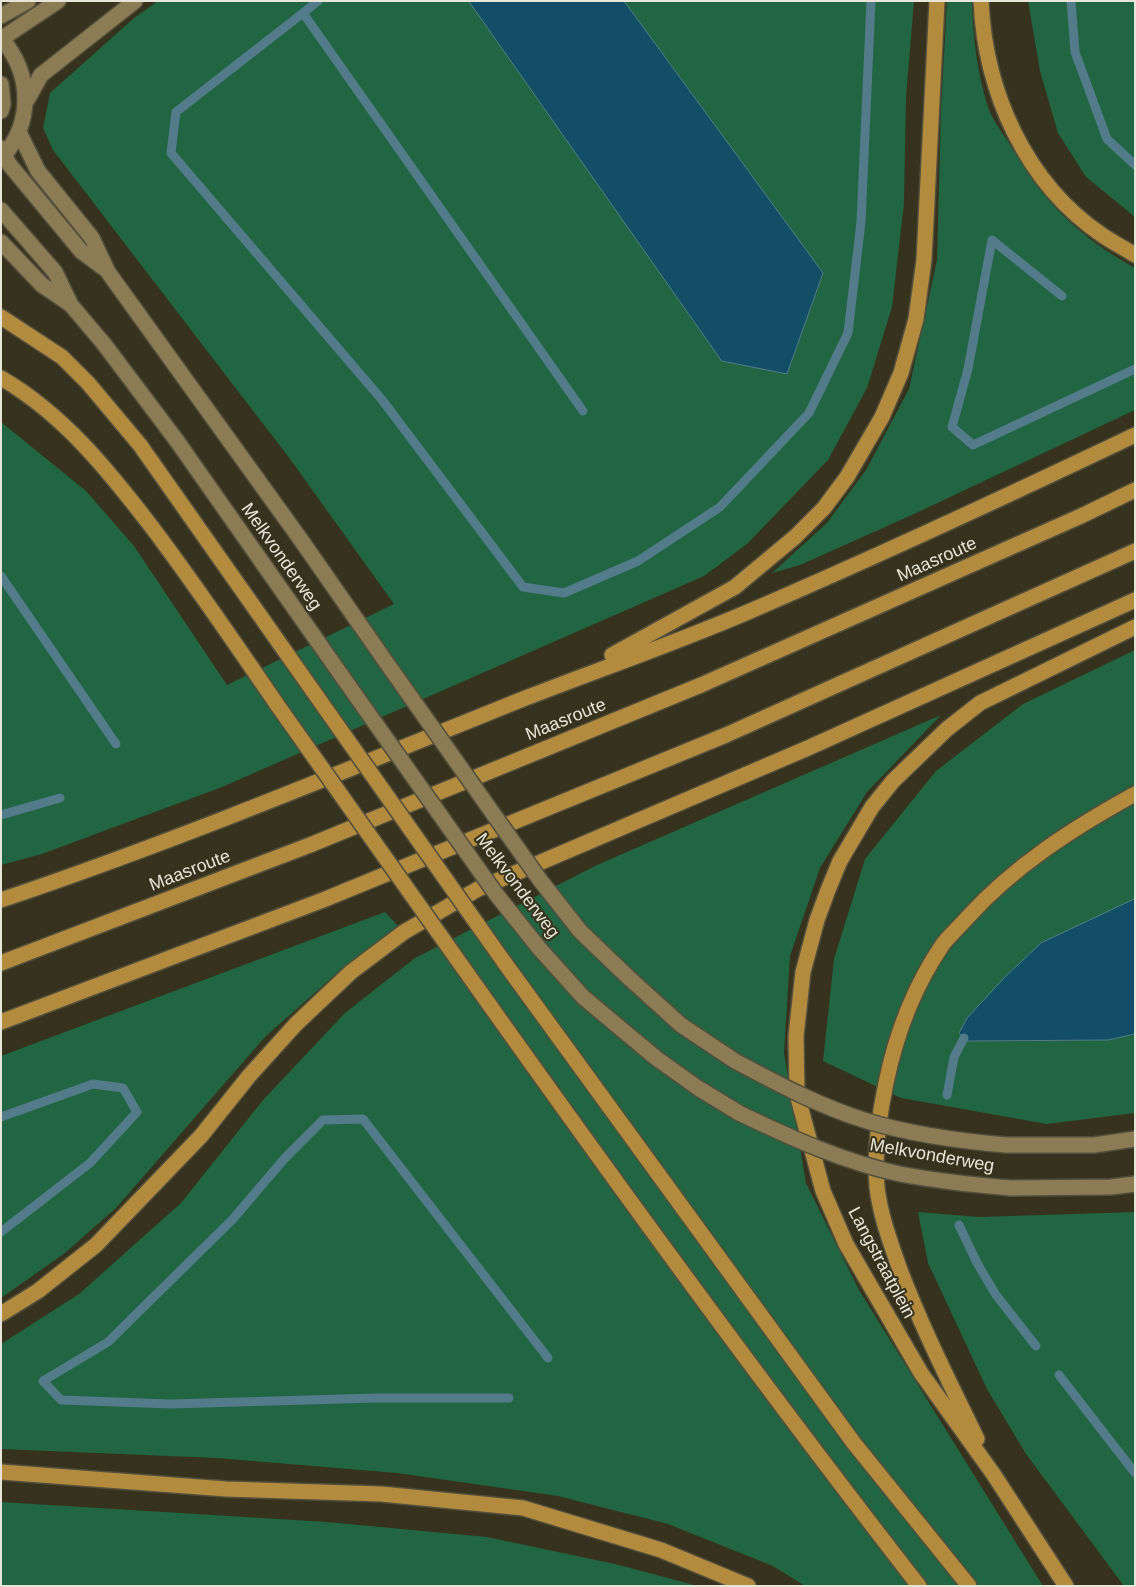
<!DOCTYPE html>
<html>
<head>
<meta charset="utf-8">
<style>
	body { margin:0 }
	#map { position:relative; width:1136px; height:1587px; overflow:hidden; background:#36321d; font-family:Helvetica,sans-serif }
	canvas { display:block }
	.frame { position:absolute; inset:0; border:2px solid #e7e5d8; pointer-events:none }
</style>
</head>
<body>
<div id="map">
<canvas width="1136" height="1587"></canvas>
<div class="frame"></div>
</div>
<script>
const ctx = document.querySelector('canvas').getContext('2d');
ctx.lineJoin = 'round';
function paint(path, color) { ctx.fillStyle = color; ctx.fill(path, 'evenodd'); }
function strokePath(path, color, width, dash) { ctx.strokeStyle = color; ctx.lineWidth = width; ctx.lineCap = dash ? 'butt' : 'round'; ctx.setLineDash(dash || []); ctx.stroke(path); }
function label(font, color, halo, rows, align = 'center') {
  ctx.font = font + ' Helvetica,sans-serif'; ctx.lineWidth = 4; ctx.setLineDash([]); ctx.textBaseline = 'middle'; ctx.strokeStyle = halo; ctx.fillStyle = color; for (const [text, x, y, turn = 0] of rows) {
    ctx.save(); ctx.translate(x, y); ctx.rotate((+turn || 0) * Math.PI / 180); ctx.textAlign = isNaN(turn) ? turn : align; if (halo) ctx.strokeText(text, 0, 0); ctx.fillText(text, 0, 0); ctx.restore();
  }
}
const green = new Path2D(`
	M158 1H914L906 97 904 203 892 307 867 388 828 460 747 544 704 576 222 787 42 854 1 865V422L86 491 134 546 227 685 394 604 290 459 53 150 43 128 50 93 134 18Z
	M947 1H972C973 37 977 72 988 107 992 119 1002 132 1009 143 1043 201 1076 235 1135 268V410L914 514 800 565 772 573 826 524 866 470 909 389 937 260 941 109Z
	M1028 1H1135V217L1086 177 1058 133 1040 71Z
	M1135 650V1113L1047 1124 901 1098 823 1061 834 959 865 859 936 771 1023 704Z
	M941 715 867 792 820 868 790 956 784 1053 806 1183 859 1290 1043 1586H805L773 1566 668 1524 558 1496 397 1473 217 1458 1 1449V1344L79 1294 181 1203 263 1100 345 1013 415 958 597 865Z
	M385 912 398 926 346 965 265 1037 116 1208 65 1253 1 1298V1056Z
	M918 1212 979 1217 1135 1212V1586H1124L1026 1454 987 1389 928 1263Z
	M1 1502 327 1522 487 1537 615 1564 698 1586H1Z`);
const water = new Path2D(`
	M469 1H624L823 273 787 374 722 361Z
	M1135 899V1034L1108 1040 967 1041 959 1033 967 1018 1005 977 1041 943Z`);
const stream = new Path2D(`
	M1071 1 1075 52 1107 139 1135 165
	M303 13 318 1
	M1062 296 992 240 968 369 952 427 973 445 1135 369
	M583 411 303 13 176 112 171 153 383 401 523 587 564 593 638 561 720 507 809 413 848 333 861 222 871 1
	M1 576 116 744
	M1 815 60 798
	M947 1095 954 1057 964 1038
	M1 1117 93 1084 123 1088 137 1112 90 1163 1 1232
	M959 1225 977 1263 996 1295 1036 1346
	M1059 1375 1135 1473
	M509 1398H376L170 1404 61 1400 43 1381 108 1342 232 1220 285 1158 323 1120 363 1119 548 1358`);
const secondary = new Path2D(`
	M1 16 28 1
	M1 38C33 75 33 123 1 159
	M1 39 58 1
	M1 84 3 104 1 111
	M27 100 41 75 135 1
	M19 132 38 171 92 238 108 272 301 540 386 662
	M1 148 9 164 81 251 105 269
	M1 210 55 272 71 305 104 344 177 441 344 679
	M1 242 42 285 70 304
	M580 931 629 978 681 1025 735 1061
	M539 948 583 997 656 1058 698 1088 739 1113
	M1006 1145H1094L1135 1139
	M1011 1188 1111 1187 1135 1184`);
const highway = new Path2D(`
	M981 1C985 91 1025 183 1102 235 1112 242 1124 248 1135 255
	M1 317 62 357 88 383 140 445 313 691
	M1 378C63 414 108 470 151 526 195 584 236 645 278 706
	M612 655 735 587 795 537 824 508 847 477 882 417 901 373 916 319 924 260 937 1
	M1 900C176 841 347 770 518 701 595 671 673 644 748 612 878 556 1007 496 1135 435
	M504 962 853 1442 969 1586
	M1 963 310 845 701 685 1081 516 1135 490
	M469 976C615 1182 764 1387 919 1586
	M1 1022 323 900 726 735 1135 551
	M1 1314 38 1291 96 1245 201 1136 249 1076 296 1024 351 972 404 932 478 889 808 748 1135 600
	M977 1439C950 1383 922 1328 900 1270 891 1244 880 1215 877 1187 874 1154 879 1116 886 1083 896 1034 915 985 943 944 950 935 959 927 967 918 1014 866 1073 828 1135 794
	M1 1472 226 1489 381 1494 523 1508 661 1550 748 1586
	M1066 1586 994 1475 921 1373 846 1244 823 1191 797 1094 796 1036 803 972 817 920 828 890 840 861 872 807 893 781 947 729 980 703 1135 627`);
const secondaryBridge = new Path2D(`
	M386 662 540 880 580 931
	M344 679 496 894 539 948
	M735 1061C778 1084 821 1107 867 1121 913 1135 959 1141 1006 1145
	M739 1113C791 1138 844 1162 900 1174 937 1181 974 1185 1011 1188`);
const highwayBridge = new Path2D(`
	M313 691 504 962
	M278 706 469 976`);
const streetNames = [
	["Melkvonderweg",281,557,55],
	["Maasroute",937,560,-24],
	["Maasroute",566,720,-22],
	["Maasroute",190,871,-21],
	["Melkvonderweg",517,886,53],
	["Melkvonderweg",932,1156,10],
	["Langstraatplein",881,1263,62]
];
paint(green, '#216542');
paint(water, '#134e67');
strokePath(water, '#537b89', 1);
strokePath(stream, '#537b89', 9);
strokePath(secondary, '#524f3d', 18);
strokePath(highway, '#524f3d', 18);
strokePath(secondary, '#8b7c55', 15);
strokePath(highway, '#b38b3f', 15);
strokePath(secondaryBridge, '#524f3d', 18, []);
strokePath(highwayBridge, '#524f3d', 18, []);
strokePath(secondaryBridge, '#8b7c55', 15);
strokePath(highwayBridge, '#b38b3f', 15);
label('18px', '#e7e5d8', '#36321d', streetNames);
</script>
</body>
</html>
